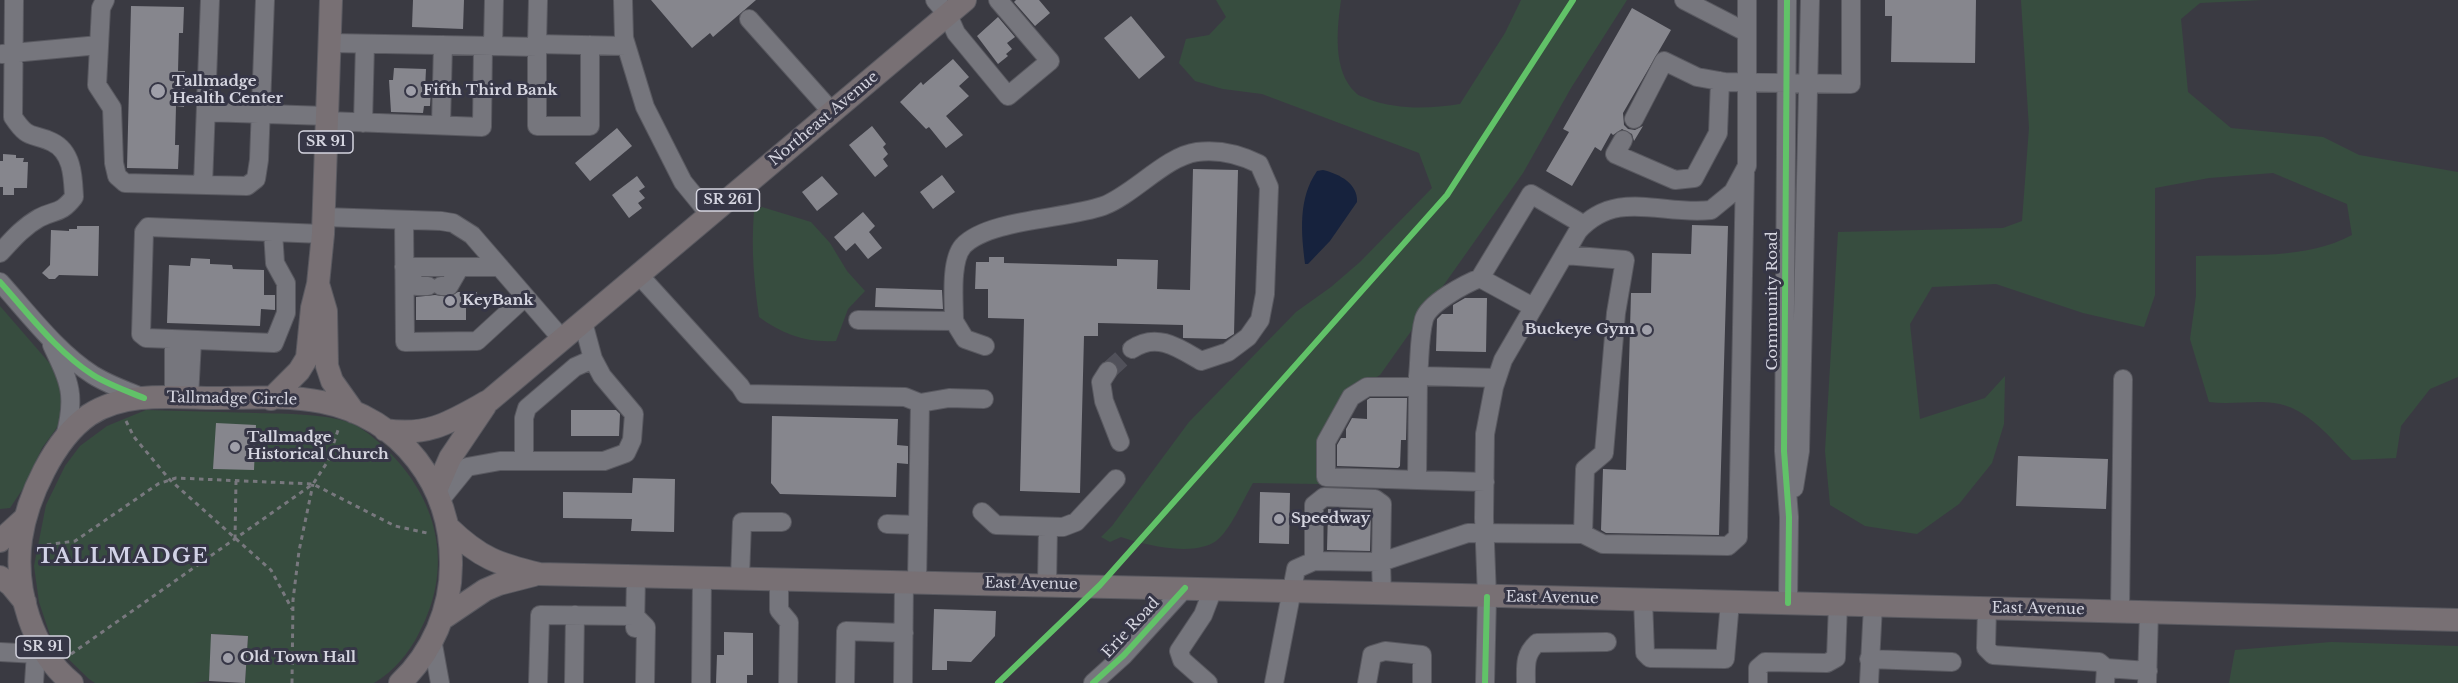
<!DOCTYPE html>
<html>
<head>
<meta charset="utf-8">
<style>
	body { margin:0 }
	canvas { display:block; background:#3a3a42 }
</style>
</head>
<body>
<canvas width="2458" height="683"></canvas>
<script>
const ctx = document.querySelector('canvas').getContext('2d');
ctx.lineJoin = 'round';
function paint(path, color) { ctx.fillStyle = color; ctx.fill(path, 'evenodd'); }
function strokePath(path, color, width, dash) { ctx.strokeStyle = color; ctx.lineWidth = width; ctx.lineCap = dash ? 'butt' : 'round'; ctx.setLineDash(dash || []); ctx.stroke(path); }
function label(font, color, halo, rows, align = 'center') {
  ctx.font = font + ' "Libre Baskerville",serif'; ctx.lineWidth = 6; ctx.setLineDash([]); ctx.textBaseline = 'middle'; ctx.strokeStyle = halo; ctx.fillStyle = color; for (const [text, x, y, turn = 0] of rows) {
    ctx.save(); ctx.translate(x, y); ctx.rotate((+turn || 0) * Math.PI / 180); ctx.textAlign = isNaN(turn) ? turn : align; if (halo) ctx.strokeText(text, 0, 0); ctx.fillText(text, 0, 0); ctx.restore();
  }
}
const green = new Path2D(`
	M1216 0H1341C1337 28 1332 71 1356 93 1358 96 1365 97 1368 99 1398 110 1429 109 1460 104L1505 33 1521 0H1627L1571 88 1523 173 1380 375 1353 391 1331 418 1320 484 1253 483C1244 498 1230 531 1216 541 1193 557 1145 545 1121 537L1110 542 1101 537 1112 526 1189 422 1296 312 1331 287 1360 262 1432 188 1419 153 1262 94 1223 89 1195 81 1179 63 1186 39 1209 35 1226 17Z
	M2021 0H2262L2200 3 2181 19 2188 92 2231 128 2323 137 2359 155 2458 172V377L2430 389 2401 426 2396 458 2352 460C2330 438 2307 407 2274 403 2254 400 2231 405 2209 402L2190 339 2196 296V256C2247 254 2306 260 2352 235L2347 204 2273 173 2209 178 2155 188V295L2144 327 2083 313 1996 284 1932 287 1910 324 1920 419 1985 398 2005 376 2004 424 1992 463 1959 504 1917 534 1865 526 1830 505 1825 451 1838 232 2003 228 2022 221 2029 128Z
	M762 207 811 222 830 243 847 271 865 291 848 309 836 341C807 343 782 334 759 317 754 280 751 250 754 212Z
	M0 306 52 366 64 389 61 422 42 448 24 487 10 508 0 509Z
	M146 410C183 411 219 412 256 413 283 414 330 413 355 425 368 432 380 443 391 454 440 504 453 570 419 633 409 653 394 671 374 683H245L248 636 212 634 209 681 194 683H95L89 679 53 644 39 602 34 566 46 505 65 466 80 446 107 426Z
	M2331 642 2458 646V683H2229L2235 650Z`);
const water = new Path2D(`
	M1323 170C1340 174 1358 184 1357 202L1330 241 1308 264H1305C1301 233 1298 198 1317 171Z`);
const building = new Path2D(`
	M413 0H464L463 29 412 27Z
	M651 0H756L713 37 710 33 692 48Z
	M1016 0H1039L1050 13 1035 26 1014 2Z
	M1885 0H1976L1975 63 1891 62 1892 16H1885Z
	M131 6 184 7 183 33H179L178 71H185L184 107 176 106 175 145H179L178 169 127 168Z
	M1632 8 1671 30 1623 113 1624 125 1628 129 1635 130 1643 126 1634 141 1632 134 1622 129 1613 135 1611 133 1601 151 1595 147 1572 186 1546 171 1569 132 1563 129Z
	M1131 16 1165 57 1139 79 1104 38Z
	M998 17 1015 37 1007 43 1012 49 1006 54 1008 56 998 64 977 36Z
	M953 59 969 77 959 86 969 96 946 116 963 135 946 148 929 127 926 129 900 102 921 82 923 85Z
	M394 68 426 69 425 90H431L430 106H424L423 113 391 112 389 80H393Z
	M872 126 886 144 883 147 888 154 883 159 888 166 875 177 849 145Z
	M617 128 632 146 590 181 575 163Z
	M3 154 16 155V158H24L23 162H28L27 188H14V195H3V187H0V161H3Z
	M1193 169 1238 170 1234 334 1226 339 1183 338V325L1098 323V336H1084L1080 493 1020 491 1024 319 988 318V289H975L976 262H989V257H1004V263L1117 266V259L1158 260 1157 289 1190 290Z
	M942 175 955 192 933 209 920 192Z
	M637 176 645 187 639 191 645 198 638 203 642 208 629 218 612 195Z
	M822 176 838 194 817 211 802 192Z
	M863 212 875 226 869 232 882 248 868 259 855 243 846 251 834 237Z
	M1692 225 1728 226 1719 535 1606 533 1601 530 1603 469 1626 470 1631 293H1651L1652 253 1691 254Z
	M77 226H99L98 276 59 275 55 279H49L42 273 50 265 51 230 69 231V229H77Z
	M191 258 210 259V264L232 265 233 269 264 270V295H275V310L261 309 260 326 167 323 169 265 190 266Z
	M876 288 942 290 943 309 875 307Z
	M458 292H477L478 307H466V320H416V297L435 295 449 297Z
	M1465 298H1487L1486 352 1436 351 1437 319 1442 314H1453V305Z
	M1370 398H1407L1406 440H1401L1400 466 1398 468 1337 466V445L1341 438H1346V429L1352 418 1367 419V400Z
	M571 410H616L620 414 619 436H571Z
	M772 416 898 419 897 445 908 446V464L897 463 896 497 780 494 771 483Z
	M216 423 256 425 254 470 213 469Z
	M2018 456 2108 459 2106 509 2016 506Z
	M633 478 675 479 674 532 631 531 632 519 563 518V492L632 493Z
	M1260 492 1290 493 1289 544 1259 543Z
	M1328 509 1371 510 1370 551 1327 550Z
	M934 609 996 611 995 636 971 662 947 661V670H932Z
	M724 632 753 633V675H747V683H716L717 655H724Z
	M211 634 248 636 245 683 209 681Z`);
const minorTunnel = new Path2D(`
	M1108 371 1132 349`);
const path = new Path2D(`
	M126 421 134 437 170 480 271 570 292 609
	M235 539 236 481
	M38 546 75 541 158 484 176 478 313 484 395 526 427 533
	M71 654 313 484 328 461 339 427
	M292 683 293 600 299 551 313 484`);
const minor = new Path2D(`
	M105 0 101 8 97 85 112 108 114 163 117 176 125 183 247 186 256 179 259 160 265 0
	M538 0 537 44 626 46
	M623 0 624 38 645 107 683 182 710 215
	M935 0 948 15 956 33 1008 96 1050 61 998 0
	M1684 0 1746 32
	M1787 0 1784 451 1789 517 1788 603
	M749 19 832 112
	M330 43 493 46 494 0
	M537 44V126H590V45
	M493 46 537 47
	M2 54 99 45
	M206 112 327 116
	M1634 119 1664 61 1697 77 1725 82 1851 84V0
	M327 121 482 127 483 46
	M363 123 365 44
	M441 125 443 45
	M1623 140 1615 154 1675 180 1694 178 1718 133 1720 81
	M203 185 210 0
	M324 217 441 221 453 223 472 235 562 339
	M404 220 405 342 477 341 525 297
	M273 232 275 263 286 283V313L274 343 146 338 141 334 144 232 148 227 323 234
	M0 253C12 240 23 227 39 218 56 209 60 215 74 197 73 178 73 152 52 142 31 132 29 141 13 117L14 0
	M1565 255 1625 260 1616 313 1604 453 1585 469 1583 534
	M404 267H500
	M404 267 417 286H428
	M639 275 740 386 745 394 905 397 920 403 918 525
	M0 282C28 313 57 352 93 375 109 385 127 391 144 398
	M441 286H449L460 267
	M1533 307 1480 278 1531 194 1584 225
	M858 320 954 321C954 301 950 261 963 246 988 219 1067 219 1103 206 1133 195 1166 156 1197 152 1220 149 1239 154 1259 164L1269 187 1265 294 1260 320 1248 337 1228 352 1201 361C1179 348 1157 332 1132 349
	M954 321 965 339 985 346
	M52 345C70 383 76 395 65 437
	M1108 371 1101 382 1104 401 1120 442
	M1418 376C1420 358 1419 337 1424 319 1429 303 1465 284 1480 278
	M174 397V340
	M189 398 192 341
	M920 403 949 398 984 399
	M524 461V418L527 408 575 367 593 359
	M1417 480 1326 477V442L1351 397 1367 387H1418
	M1485 482 1417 480 1418 376 1497 378
	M1794 488 1800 451 1810 0
	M441 499 467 467 500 461H604L626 453 632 440 634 414 602 376 593 359 583 322
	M982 512 996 525 1063 527 1076 522 1116 479
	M887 524 918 525 917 582
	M1314 561V505L1324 497 1375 499 1382 504 1381 562 1468 533 1583 534 1603 544 1728 546 1738 537 1745 171
	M740 578 742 522H782
	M779 579V610L789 622 788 683
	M1047 584 1048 527
	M1643 599 1645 653 1650 658 1725 659 1730 602
	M1987 608 1986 648 1993 655 2099 662 2106 668 2105 683
	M2120 611 2123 379
	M635 628 636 576
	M432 639 440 683
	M0 652 37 654
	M1869 659 1952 662
	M2106 668 2148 671
	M34 683 37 637
	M538 683 540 615 635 616 646 627 645 683
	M574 683 575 615
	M701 683 702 577
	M845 683 846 631 904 633
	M903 683 904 581
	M1093 683 1124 655 1185 588
	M1208 683 1182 660 1179 651 1203 615 1213 589
	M1274 683 1296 569 1314 561 1381 562 1382 594
	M1367 683 1372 655 1385 651 1422 655V683
	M1485 683 1487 597 1484 518 1485 434 1494 387 1503 360 1578 231C1617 188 1662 216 1711 210L1733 192 1747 166V0
	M1526 683C1526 666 1524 655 1537 643L1607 642
	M1758 683V668L1765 662 1827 663 1836 658 1838 604
	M1869 683 1873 605
	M2147 683 2149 612`);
const major = new Path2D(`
	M319 287 326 311 327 366 332 381 354 412
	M271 399 299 371 307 358 312 308 318 284 323 234 331 0
	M385 430C430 437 452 421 490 400L965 0
	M436 490 450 458 485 406
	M449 528C480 558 498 564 539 574 1179 587 1818 604 2458 620
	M0 541 25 518
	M0 577 11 585 25 602
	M442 619 485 590 499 584 534 575
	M72 683C32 651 14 589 21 539 27 498 54 439 89 415 124 392 170 397 209 398 246 398 286 395 322 402 402 418 452 486 451 565 451 609 432 653 400 683`);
const cycleway = new Path2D(`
	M1787 0 1784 451 1789 517 1788 603
	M0 282C28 313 57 352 93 375 109 385 127 391 144 398
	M998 683 1100 585 1447 195 1573 0
	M1093 683 1124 655 1185 588
	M1485 683 1487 597`);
const markers = [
	[158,91,8,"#9f9fa9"],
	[411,91,6,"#9f9fa9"],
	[450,301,6,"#9f9fa9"],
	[1647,330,6,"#9f9fa9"],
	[235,447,6,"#9f9fa9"],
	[1279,519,6,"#9f9fa9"],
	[228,658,6,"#9f9fa9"]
];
const shields = [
	[326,142,54],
	[728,200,63],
	[43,647,54]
];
const shieldNames = [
	["SR 91",326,142],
	["SR 261",728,200],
	["SR 91",43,647]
];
const poiNames = [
	["Tallmadge",172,82],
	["Health Center",172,99],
	["Fifth Third Bank",423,91],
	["KeyBank",462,301],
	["Buckeye Gym",1635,330,"right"],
	["Tallmadge",247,438],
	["Historical Church",247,455],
	["Speedway",1291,519],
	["Old Town Hall",240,658]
];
const streetNames = [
	["Northeast Avenue",824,119,-40],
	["Community Road",1773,301,-90],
	["Tallmadge Circle",232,399,1],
	["East Avenue",1031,584,1],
	["East Avenue",1552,598,1],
	["East Avenue",2038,609,1],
	["Erie Road",1131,628,-47]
];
const districtNames = [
	["TALLMADGE",123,557]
];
paint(green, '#374d3f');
paint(water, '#16223d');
paint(building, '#86868d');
strokePath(minorTunnel, '#51515a', 18, [18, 9]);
strokePath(minor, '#595960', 20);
strokePath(major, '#595960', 24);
strokePath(path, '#78787e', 3, [4.5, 4.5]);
strokePath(minor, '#76767d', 18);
strokePath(major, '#787074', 22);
strokePath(cycleway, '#61c268', 6);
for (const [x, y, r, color] of markers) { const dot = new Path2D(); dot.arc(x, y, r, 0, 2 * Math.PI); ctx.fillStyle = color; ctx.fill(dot); strokePath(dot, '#363646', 2); }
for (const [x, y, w] of shields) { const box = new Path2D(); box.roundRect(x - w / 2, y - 11, w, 22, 4.5); ctx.fillStyle = '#363646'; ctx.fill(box); strokePath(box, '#d5d5e0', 1.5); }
label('bold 14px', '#d5d5e0', null, shieldNames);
label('bold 15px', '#d5d5e0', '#363646', poiNames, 'left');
label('15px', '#d5d5e0', '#363646', streetNames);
ctx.letterSpacing = '1.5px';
label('bold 21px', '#d2d2e7', '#363646', districtNames);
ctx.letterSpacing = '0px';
</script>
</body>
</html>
